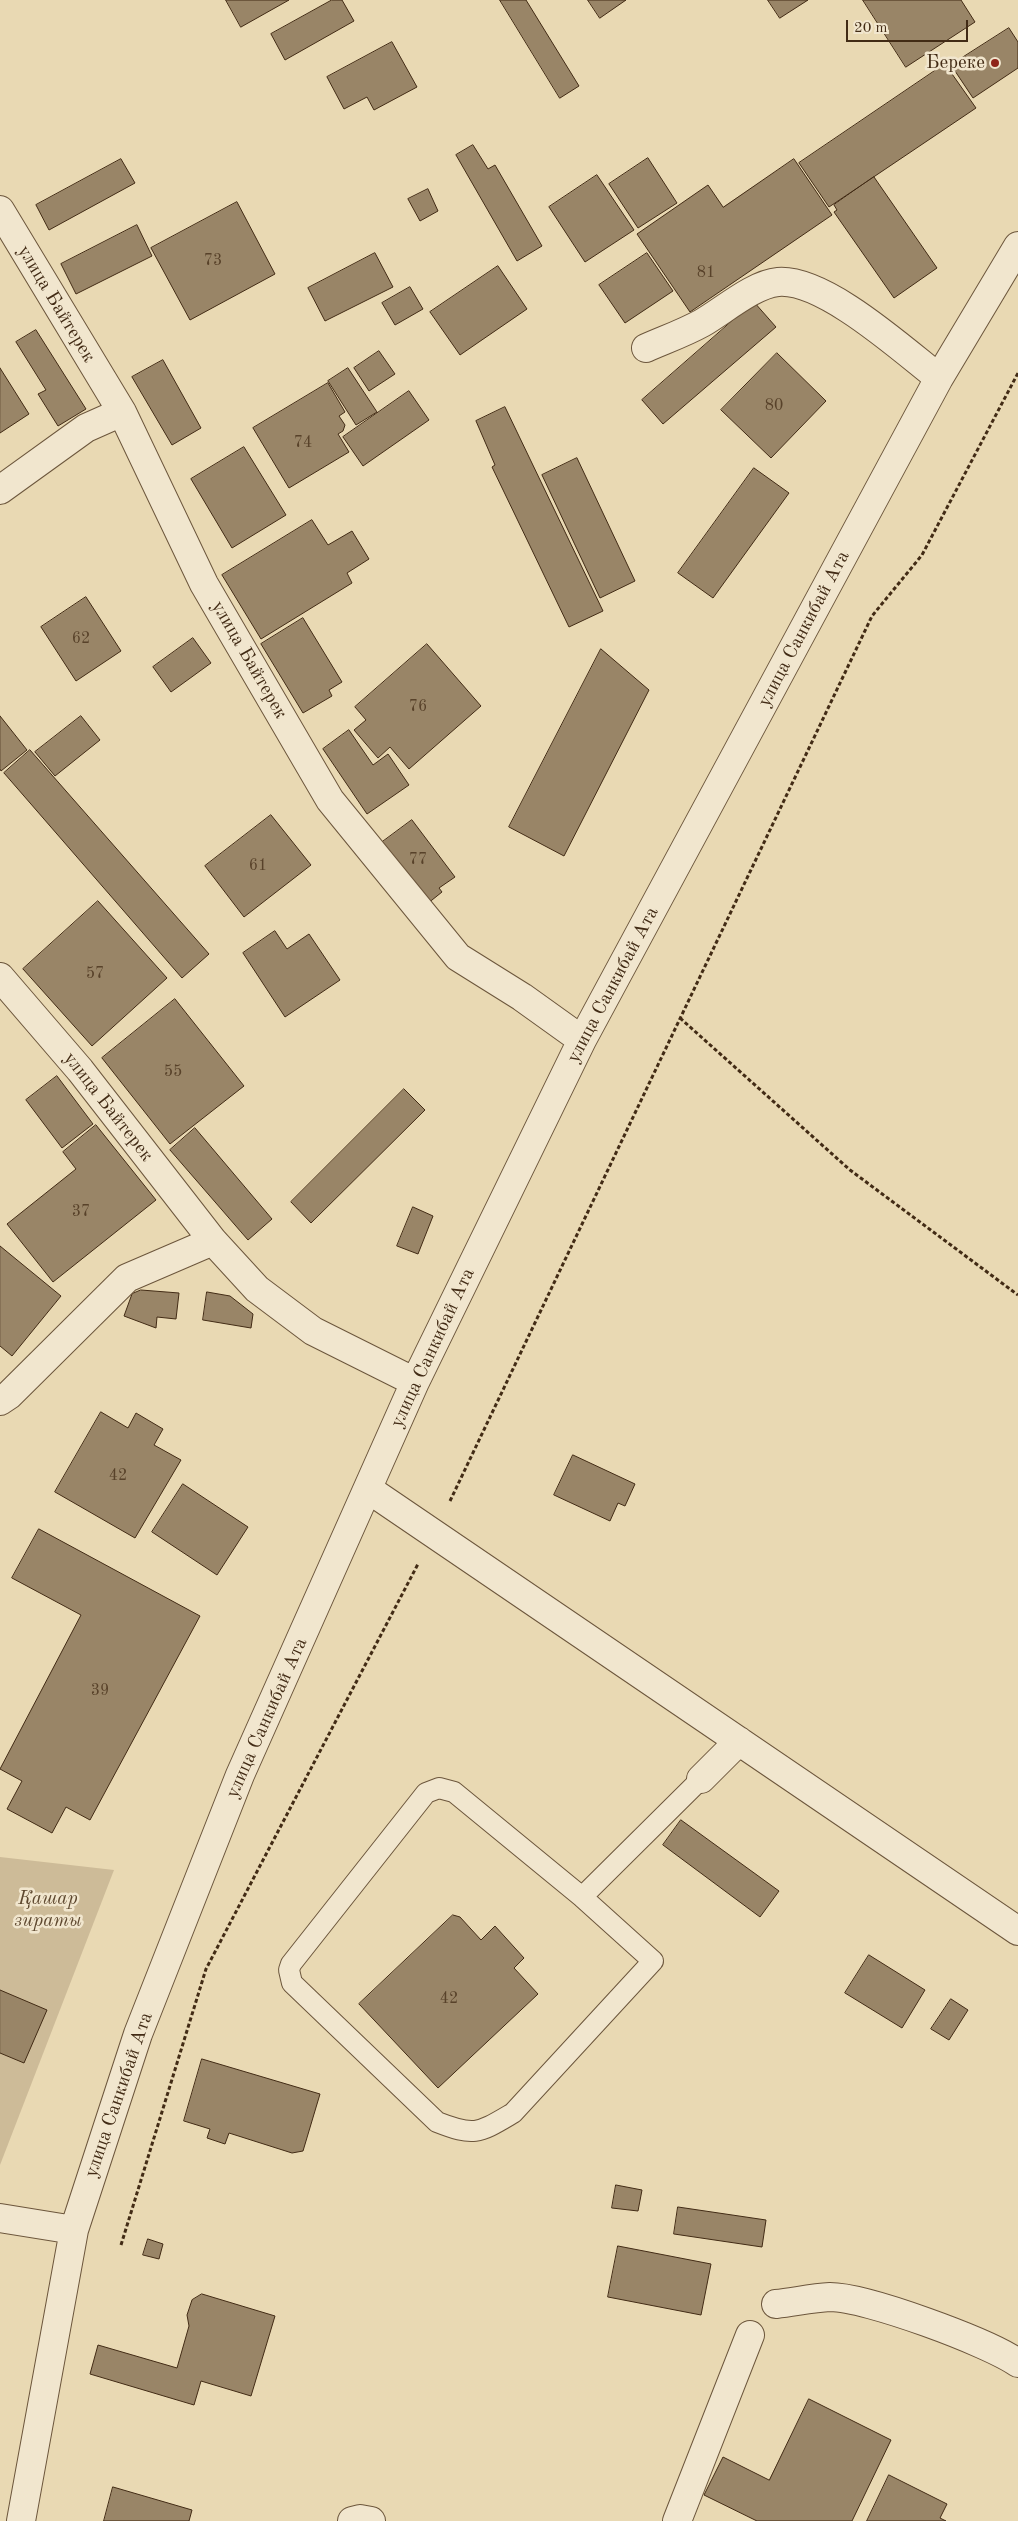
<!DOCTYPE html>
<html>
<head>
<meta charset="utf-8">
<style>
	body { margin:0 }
	#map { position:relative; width:1018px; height:2521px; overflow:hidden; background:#e9d9b3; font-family:"Old Standard TT",serif }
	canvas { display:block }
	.scale { position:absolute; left:846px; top:20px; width:122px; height:22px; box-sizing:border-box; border:2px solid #422b15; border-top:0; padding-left:6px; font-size:15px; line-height:18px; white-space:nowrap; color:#422b15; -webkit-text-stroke:4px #f1e6ce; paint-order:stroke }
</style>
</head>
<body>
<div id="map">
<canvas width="1018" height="2521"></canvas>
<div class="scale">20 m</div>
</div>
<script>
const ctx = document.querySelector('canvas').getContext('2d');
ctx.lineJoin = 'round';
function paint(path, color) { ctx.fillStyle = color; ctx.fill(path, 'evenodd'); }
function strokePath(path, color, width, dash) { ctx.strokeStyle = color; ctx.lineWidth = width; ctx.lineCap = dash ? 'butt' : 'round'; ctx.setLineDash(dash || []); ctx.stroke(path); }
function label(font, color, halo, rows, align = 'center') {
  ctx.font = font + ' "Old Standard TT",serif'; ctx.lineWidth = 5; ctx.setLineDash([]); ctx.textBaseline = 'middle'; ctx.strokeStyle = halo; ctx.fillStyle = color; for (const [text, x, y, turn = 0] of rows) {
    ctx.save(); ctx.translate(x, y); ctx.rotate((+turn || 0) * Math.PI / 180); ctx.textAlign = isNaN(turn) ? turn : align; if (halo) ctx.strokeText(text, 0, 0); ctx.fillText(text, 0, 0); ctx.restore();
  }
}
const green = new Path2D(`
	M0 1857 114 1870 0 2165Z`);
const building = new Path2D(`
	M226 0H289L241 27Z
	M332 0H342L354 21 285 60 271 34Z
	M500 0H526L579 86 560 98Z
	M588 0H626L600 18Z
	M768 0H808L780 18Z
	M863 0H961L975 22 906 67Z
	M1009 28 1018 42V68L973 98 951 65Z
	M392 42 417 87 374 110 367 97 344 109 327 77Z
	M945 64 976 108 829 207 799 163Z
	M473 145 488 169 495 165 542 246 517 261 456 155Z
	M648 158 677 203 638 228 609 184Z
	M121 159 135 183 49 230 36 205Z
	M794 159 832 215 690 312 637 234 708 185 723 207Z
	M597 175 634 230 585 262 549 207Z
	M874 177 937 268 894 298 834 212 837 210 834 205Z
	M428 189 438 211 420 221 408 199Z
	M237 202 275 274 190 320 151 248Z
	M137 225 152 256 76 294 61 264Z
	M375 253 393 287 325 321 308 288Z
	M647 253 673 291 625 323 599 285Z
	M498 266 527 309 460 355 430 312Z
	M410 287 423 309 395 325 382 303Z
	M754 302 776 327 663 424 642 400Z
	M36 330 86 409 58 426 38 394 46 390 16 342Z
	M379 351 395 374 369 391 354 368Z
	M777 353 826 401 771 458 721 410Z
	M163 360 201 428 172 445 132 377Z
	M0 368 29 414 0 433Z
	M348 368 377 412 356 425 328 381Z
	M328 383 345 412 339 416 345 425 343 431 338 434 349 452 289 488 253 428Z
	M409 391 429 420 363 466 343 437Z
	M505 407 603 611 569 627 492 467 495 465 476 421Z
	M244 447 286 515 232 548 191 479Z
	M577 458 635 581 600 598 542 475Z
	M754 468 789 493 713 598 678 573Z
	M312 520 328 545 352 531 369 559 347 573 352 583 261 639 222 575Z
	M86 597 121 651 76 681 41 627Z
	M303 618 342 682 329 690 332 696 303 713 261 644Z
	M193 638 211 663 171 692 153 667Z
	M427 644 481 706 409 769 390 747 378 758 354 730 366 720 355 707Z
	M601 649 649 690 564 856 509 827Z
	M0 716 27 750 1 771 0 769Z
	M81 716 100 740 55 776 35 752Z
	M349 730 373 765 388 754 409 785 367 814 323 749Z
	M30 750 209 954 182 978 4 773Z
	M271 815 311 865 244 917 205 866Z
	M412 820 455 877 439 888 442 892 427 904 381 843Z
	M98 901 167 978 92 1046 23 969Z
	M275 931 287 949 309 934 340 980 285 1017 243 953Z
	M175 999 244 1086 170 1144 102 1058Z
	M57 1076 93 1124 62 1148 26 1100Z
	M404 1089 425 1110 311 1223 291 1202Z
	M96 1125 156 1200 53 1282 7 1224 76 1169 63 1152Z
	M195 1128 272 1219 248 1240 170 1150Z
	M413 1207 433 1216 418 1254 397 1246Z
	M0 1246 61 1296 12 1356 0 1346Z
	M141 1290 179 1293 176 1319 157 1317 156 1328 124 1316 132 1294Z
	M207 1292 230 1296 253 1314 251 1328 203 1320Z
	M101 1412 128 1428 136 1413 163 1429 154 1445 181 1460 135 1538 55 1492Z
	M573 1455 635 1484 625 1506 618 1503 610 1521 554 1495Z
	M183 1484 248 1527 217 1575 152 1532Z
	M39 1529 200 1616 90 1820 66 1807 52 1833 7 1809 22 1781 0 1769 81 1615 12 1578Z
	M681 1820 779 1891 760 1917 663 1845Z
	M453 1915 460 1917 481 1940 495 1926 524 1958 514 1968 538 1994 438 2088 359 2004Z
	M869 1955 925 1990 902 2028 845 1993Z
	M0 1990 47 2010 24 2063 0 2053Z
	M951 1999 968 2010 949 2040 931 2029Z
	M202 2059 320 2094 303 2151 292 2153 229 2133 225 2144 207 2138 210 2129 184 2121Z
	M616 2185 642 2190 638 2211 612 2208Z
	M678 2207 766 2220 762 2247 674 2234Z
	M148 2239 163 2244 159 2259 143 2255Z
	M618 2246 711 2264 701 2315 608 2297Z
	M202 2294 275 2316 251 2396 201 2381 194 2405 90 2374 98 2345 177 2368 189 2326 187 2315 192 2300Z
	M809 2399 891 2440 852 2521H757L704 2495 723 2457 769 2480Z
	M889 2475 947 2504 940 2518 946 2521H867Z
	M113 2487 192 2510 189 2521H104Z`);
const path = new Path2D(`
	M680 1018 850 1170 1018 1295
	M450 1501 872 616 922 555 1018 373
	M121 2245 206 1969 418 1564`);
const service = new Path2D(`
	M439 1788 454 1792 582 1897 653 1961 513 2113C479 2133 475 2137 437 2122L292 1983 289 1970 291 1964 426 1793Z
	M582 1897 701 1779`);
const minor = new Path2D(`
	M0 210 122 412 204 584 330 800 458 957 522 997 582 1040
	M646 348C664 340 684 333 702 323 723 311 754 284 778 282 824 278 903 350 939 378
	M0 490 86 428 122 412
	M0 977 80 1070 213 1241 257 1289 313 1331 415 1382
	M0 1401 9 1395 127 1278 213 1241
	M368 1489 1018 1931
	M701 1779 739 1741
	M0 2218 74 2230
	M776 2304C794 2302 812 2298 830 2297 866 2297 988 2342 1018 2363
	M21 2521 74 2230 138 2034 240 1775 415 1382 582 1040 939 378 1018 246
	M352 2521 360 2519 371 2521
	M677 2521 750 2335`);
const markers = [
	[995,63,5,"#8f2418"]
];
const numberNames = [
	["73",213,261],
	["81",706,273],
	["80",774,406],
	["74",303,443],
	["62",81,639],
	["76",418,707],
	["77",418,860],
	["61",258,866],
	["57",95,974],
	["55",173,1072],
	["37",81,1212],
	["42",118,1476],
	["39",100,1691],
	["42",449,1999]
];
const poiNames = [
	["Береке",985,63]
];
const streetNames = [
	["улица Байтерек",56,304,59],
	["улица Санкибай Ата",804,629,-62],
	["улица Байтерек",249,660,60],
	["улица Санкибай Ата",613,985,-62],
	["улица Байтерек",108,1107,52],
	["улица Санкибай Ата",433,1348,-65],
	["улица Санкибай Ата",267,1718,-66],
	["улица Санкибай Ата",119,2095,-71]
];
const parkNames = [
	["Қашар",48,1899],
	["зираты",48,1921]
];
paint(green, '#cdbb98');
paint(building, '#998567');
strokePath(building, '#422b15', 1);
strokePath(service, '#6c563c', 22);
strokePath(minor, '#6c563c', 30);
strokePath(path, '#422b15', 3, [4, 2.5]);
strokePath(service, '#f1e6ce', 20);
strokePath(minor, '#f1e6ce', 28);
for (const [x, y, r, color] of markers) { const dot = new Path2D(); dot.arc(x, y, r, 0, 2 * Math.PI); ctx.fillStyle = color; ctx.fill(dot); strokePath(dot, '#f1e6ce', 2); }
label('16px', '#58422a', null, numberNames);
label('19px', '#422b15', '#f1e6ce', poiNames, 'right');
label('19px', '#422b15', '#f1e6ce', streetNames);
label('italic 19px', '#5e482f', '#f1e6ce', parkNames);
</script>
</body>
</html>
